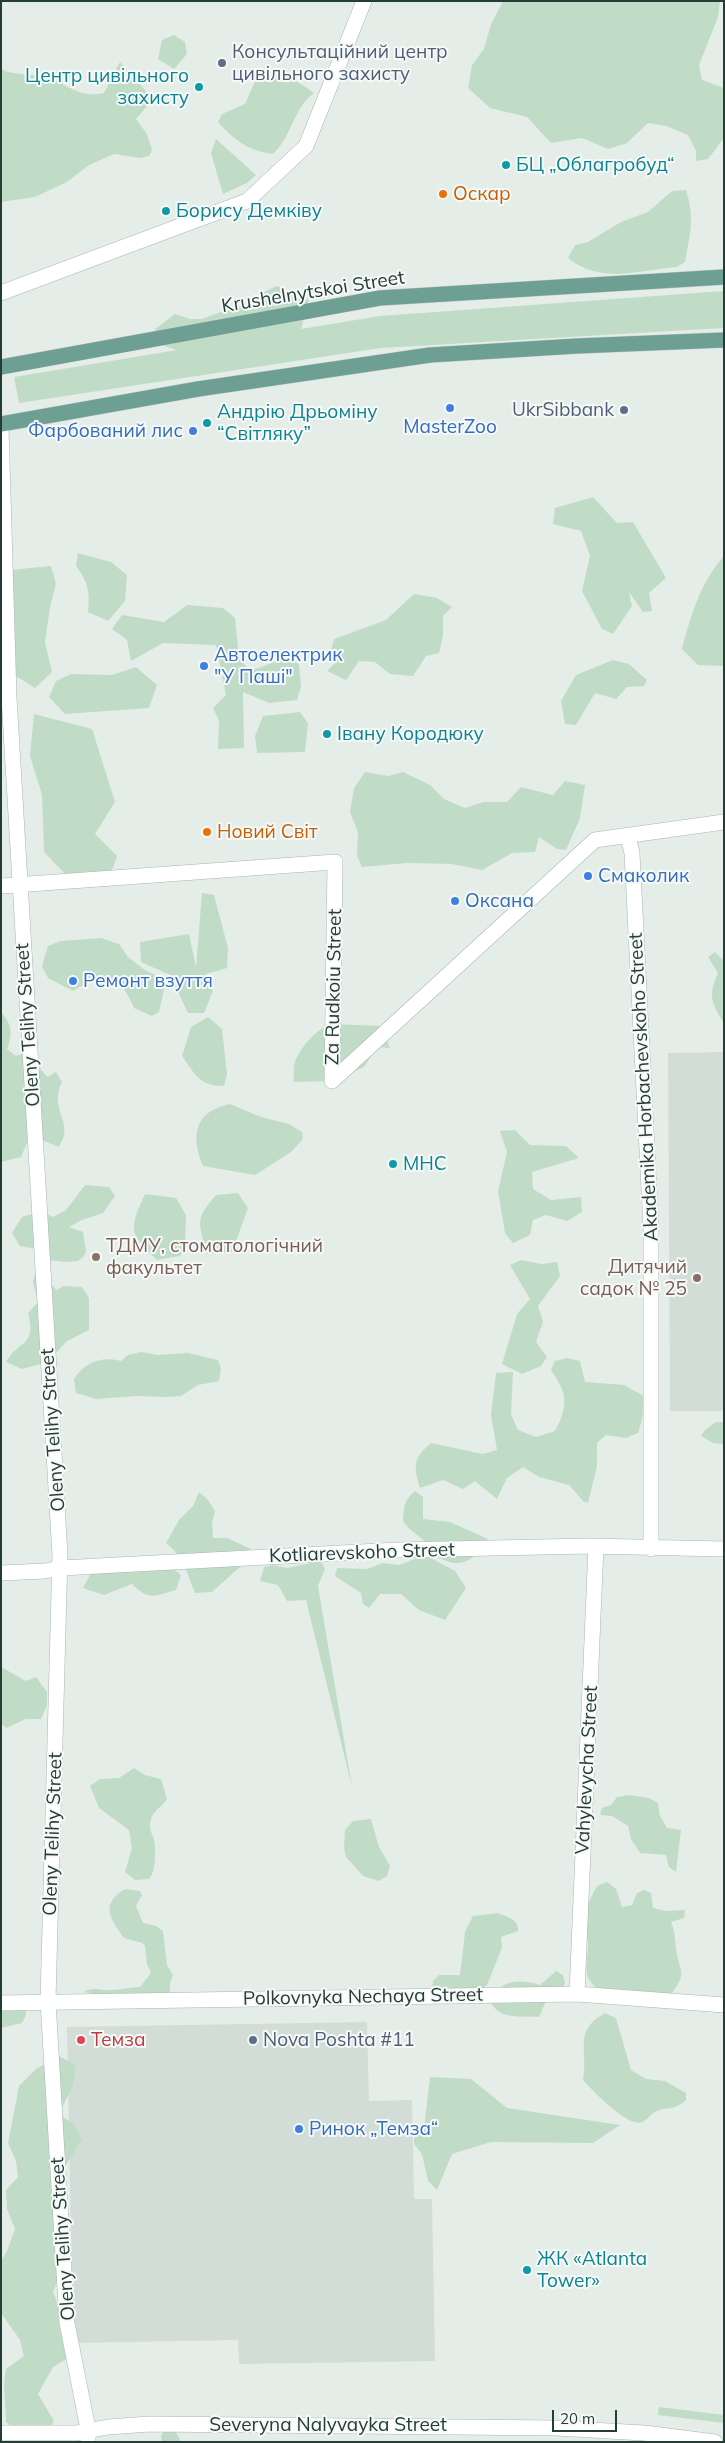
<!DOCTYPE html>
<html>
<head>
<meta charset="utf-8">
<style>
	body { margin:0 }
	#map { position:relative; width:725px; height:2443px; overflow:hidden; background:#e5ede9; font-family:Mulish,sans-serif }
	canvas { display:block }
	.frame { position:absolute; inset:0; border:2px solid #253d37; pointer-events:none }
	.scale { position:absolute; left:552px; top:2410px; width:65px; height:22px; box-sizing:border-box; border:2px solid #253d37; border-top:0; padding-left:6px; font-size:15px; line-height:18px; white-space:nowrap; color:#253d37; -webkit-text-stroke:4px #f5f9f7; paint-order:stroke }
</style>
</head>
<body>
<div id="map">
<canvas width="725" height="2443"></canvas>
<div class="frame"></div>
<div class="scale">20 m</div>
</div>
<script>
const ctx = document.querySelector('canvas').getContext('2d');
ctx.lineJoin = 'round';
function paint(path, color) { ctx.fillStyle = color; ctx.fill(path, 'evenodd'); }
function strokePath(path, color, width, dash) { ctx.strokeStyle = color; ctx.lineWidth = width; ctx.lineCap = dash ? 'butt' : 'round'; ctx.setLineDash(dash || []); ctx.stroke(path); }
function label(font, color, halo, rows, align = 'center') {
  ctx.font = font + ' Mulish,sans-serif'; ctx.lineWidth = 4; ctx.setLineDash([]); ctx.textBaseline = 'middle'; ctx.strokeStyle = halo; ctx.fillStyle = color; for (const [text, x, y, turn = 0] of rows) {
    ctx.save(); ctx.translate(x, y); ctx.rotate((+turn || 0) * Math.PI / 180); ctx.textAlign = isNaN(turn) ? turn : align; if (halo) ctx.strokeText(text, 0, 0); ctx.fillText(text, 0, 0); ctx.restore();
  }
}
const built = new Path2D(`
	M724 1052V1411H670L668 1053Z
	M367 2022 369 2101 412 2100 414 2199H432L435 2361 239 2364 238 2340 73 2343 67 2027Z`);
const green = new Path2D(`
	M503 1H720L718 17 699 65 702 80 724 88V138L708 159 696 161V151L688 135 666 126 648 123 627 143 608 149 582 138 551 143 527 117 490 108 468 88 472 65 484 49 491 24Z
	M174 35 185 42 187 54 174 69 158 59 162 40Z
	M120 62 153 99 136 119 147 134 152 150 149 156 140 158 114 154 89 165 67 182 35 197 1 202V69C15 76 30 73 44 77 66 82 77 99 104 93Z
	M272 72 298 82 314 93C293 108 293 135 273 154 250 152 233 139 218 122L222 114 245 104 256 79Z
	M216 139 256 175 247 183 223 194 211 153Z
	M686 190C695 218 690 234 685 262L677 267C638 270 602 285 568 258L575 245 588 242 621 222 648 212 672 191Z
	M277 286 309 300 301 329 380 316 724 291V328L381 348 19 403 14 377 177 350 164 346 155 329 175 314 190 319H202L234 307 252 305 264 292Z
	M593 497 617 523 633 522 666 578 649 593 652 611 643 612 629 592 632 606 613 634 602 629 582 591 590 556 581 531 553 524 555 508Z
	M78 553 111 562 127 575 125 601 108 621 88 612C90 592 88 582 76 566Z
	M724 556V666L698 665 682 649C691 615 700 583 724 556Z
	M51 566 56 584 50 607 45 642 52 672 35 688 11 673 10 570Z
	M414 594 437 598 452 607 443 616V635L439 653 426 656 413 676 390 674 375 662 359 661 346 680 327 671 335 663 330 654 334 639 386 620Z
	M187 605 223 608 235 618 239 658 250 671 286 658 299 664 301 687 297 700 269 703 243 692 244 748 218 749 219 721 213 708 226 695 216 645 163 643 131 661 127 640 112 629 122 615 164 622Z
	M613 660 629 664 647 680 644 686 627 687 616 699 595 693 576 725 565 724 561 701 576 675Z
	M136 667 157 685 149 708 65 714 49 697 56 681 71 674 112 675Z
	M300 712 308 723 305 752 257 753 255 736 263 716Z
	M34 714 92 729 115 802 95 834 117 856 106 887 70 879 44 852 42 795 30 756Z
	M365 772 388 776 403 772 430 785 444 799 465 808 483 802H507L521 787 553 795 565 781 585 785 580 818 566 850 557 849 539 837 535 852 512 853 482 870 452 864 407 863 362 867 357 856 358 832 350 812 354 788Z
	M202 893 214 895 228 948 227 968 206 974 213 991 204 1013H188L170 975 141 962 140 942 189 934 196 967Z
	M101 938 119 944 128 957 145 970 166 980 159 1012 152 1016 134 1008C120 973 104 972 73 991L48 978 42 966 48 946 61 941Z
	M715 952 724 961V1023C711 1003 708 995 718 973L708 957Z
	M1 1012C12 1024 13 1034 7 1049L16 1056 27 1052 47 1077 56 1072 62 1082C50 1106 68 1118 64 1136 63 1139 60 1143 59 1147L30 1135 21 1157 1 1162Z
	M208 1017 222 1029 227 1074 224 1086C199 1086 195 1074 182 1056L191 1027Z
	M331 1024 381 1026 390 1048 377 1047 364 1067 332 1081 294 1082C294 1076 293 1068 295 1062 300 1048 316 1029 331 1024Z
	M230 1104 261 1117 289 1124 302 1132 303 1139 291 1152 255 1175 203 1166C190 1135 195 1111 230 1104Z
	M515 1130 530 1145 566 1146 579 1158 532 1172 533 1189 551 1200 581 1197 582 1212 567 1221 546 1215 533 1220 530 1235 513 1243 505 1233 498 1191 507 1152 500 1131Z
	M85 1185 109 1187 115 1196 103 1213 82 1220 69 1227 83 1232 86 1251 84 1256 78 1261 65 1262 49 1260 37 1249 20 1246 12 1233 22 1217 41 1211 53 1217 66 1210Z
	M238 1193 248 1208 232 1252 207 1254C199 1223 194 1220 216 1195Z
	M145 1194 176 1198 186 1215 185 1248 180 1256 157 1260C128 1233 129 1229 145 1194Z
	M521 1260 541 1264 557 1262 560 1276 538 1306 543 1322 536 1342 547 1357 541 1366 522 1374 502 1364 517 1314 530 1299 510 1265Z
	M36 1271 46 1277 56 1290 64 1286 82 1287 89 1298V1330L67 1341 56 1353 40 1364 22 1369 6 1362C19 1339 37 1347 28 1313L38 1302 33 1282Z
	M141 1352 157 1355 188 1353 218 1360 221 1368 219 1381 198 1385 181 1396 165 1397 136 1396 96 1399 76 1393 74 1379C85 1362 102 1356 121 1361L128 1355Z
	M567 1358 580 1361 585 1382 624 1385 644 1396 642 1420 638 1433 626 1438 606 1435 597 1443V1466L588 1503 583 1501 569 1485 539 1477 523 1467 507 1478 497 1499 475 1481 463 1489 443 1480 420 1488C414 1467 412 1459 431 1443L483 1454 497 1450 491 1415 496 1373 513 1372 511 1414 518 1430 536 1437 555 1431C569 1405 567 1393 551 1370L555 1361Z
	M716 1422H724V1444L713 1443 701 1436 705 1430Z
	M415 1491 423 1497V1519L450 1522 488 1539C476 1559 461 1571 438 1557 432 1553 428 1544 422 1539 415 1533 408 1529 403 1521 404 1508 404 1500 415 1491Z
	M199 1492 208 1500 215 1511 212 1522 213 1538H227L251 1549 240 1567 212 1592 195 1593C187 1573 184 1557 166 1543L179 1520 193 1506Z
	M425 1555 455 1571 466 1588 445 1620 419 1610 401 1594H380L369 1608 363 1604 361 1593 335 1576 337 1568 367 1569 383 1563 399 1565Z
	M321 1561 325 1569 318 1586 352 1787 306 1600 287 1601 278 1585 260 1581 264 1567 273 1565 287 1568Z
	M169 1565 181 1575 176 1590C154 1596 149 1601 132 1584L104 1595 83 1588 92 1571Z
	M1 1667 26 1681 36 1677 47 1692V1705L41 1719H26L6 1728 1 1723Z
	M134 1768 145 1775 161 1779 167 1799C160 1810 152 1809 150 1825 149 1830 153 1835 154 1840 156 1850 156 1872 149 1879L135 1880 125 1872 132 1848 129 1830 99 1808 90 1786 100 1779 119 1778Z
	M629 1795 649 1798 658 1803 660 1816 667 1828 681 1830 676 1872 669 1867 666 1855 640 1853 631 1839 628 1826 612 1816 600 1815 602 1808 611 1805 617 1797Z
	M371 1819 379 1847 390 1866 387 1876 379 1881 363 1876 346 1857 344 1848 345 1830 353 1821Z
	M607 1882 616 1889 622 1907 632 1905 637 1893 644 1890 651 1893 653 1908 666 1911 685 1910 684 1918 671 1922C675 1932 675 1939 676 1949 680 1974 688 1972 670 1996L603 1992C578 1978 589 1964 588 1941 587 1937 585 1934 585 1930 583 1913 589 1900 597 1886Z
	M125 1889 140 1891 142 1895 136 1906 143 1923 156 1926 163 1931 167 1965 173 1975 170 1983V1995L113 1997 84 1992C94 1986 100 1991 111 1990 121 1990 130 1987 140 1987L151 1973 147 1964 145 1946 142 1943 124 1938C111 1920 99 1904 125 1889Z
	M498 1913C507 1917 519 1919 518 1931L501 1937 502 1948 487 1985 477 1993 432 1990 433 1981 439 1975H460L465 1932 473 1916Z
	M556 1971 563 1975 565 1983 559 1999 546 2001 539 2017C520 2016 499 2020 490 2001 500 1979 520 1979 540 1985Z
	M1 2004H25L26 2015 22 2023 1 2028Z
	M605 2013 616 2018 631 2070 646 2079 665 2081 686 2093V2100C673 2111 671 2106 657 2111 651 2113 648 2120 642 2122 628 2128 592 2090 583 2080 589 2051 572 2031 605 2013Z
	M59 2056 76 2065 73 2085 59 2114 75 2125 82 2140 61 2172 59 2276 53 2292 62 2315 68 2358 53 2367 38 2394 54 2421 45 2436 24 2437 6 2422C6 2403 2 2388 6 2369L24 2356 20 2340 1 2313V2261L7 2251 15 2229 7 2209 6 2190 18 2177 16 2161 8 2143 19 2086 36 2069Z
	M430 2077 471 2079 507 2108 620 2125 593 2143 491 2142 452 2154 437 2190 428 2181 422 2154 414 2144V2137L424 2129Z
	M659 2407 724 2415V2423L658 2415Z
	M165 2429 175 2430 181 2442H162L161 2436Z`);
const street = new Path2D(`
	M1 293 247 201 306 146 364 1
	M1 428 9 697 60 1555 48 2001 67 2323 88 2429V2442
	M628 837 632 853 651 1228V1549
	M1 886 335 862 332 1081 595 840 724 822
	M1 1573 45 1571 61 1568 398 1550 589 1546 724 1549
	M577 1994 596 1546
	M1 2003 577 1994 724 2005
	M1 2433H76L108 2427 150 2424 556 2428 644 2433 715 2442`);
const primary = new Path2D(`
	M1 367 380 298 724 277
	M1 424 198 389 430 355 577 346 724 340`);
const markers = [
	[222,63,5,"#5c6f8a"],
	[199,87,5,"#0f9aa8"],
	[506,165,5,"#0f9aa8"],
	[443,194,5,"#e8710a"],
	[166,211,5,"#0f9aa8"],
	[450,408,5,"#3f7fe0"],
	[624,410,5,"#5c6f8a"],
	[207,423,5,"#0f9aa8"],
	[193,431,5,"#3f7fe0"],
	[204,666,5,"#3f7fe0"],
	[327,734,5,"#0f9aa8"],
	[207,832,5,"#e8710a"],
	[588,876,5,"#3f7fe0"],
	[455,901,5,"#3f7fe0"],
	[73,981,5,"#3f7fe0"],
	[393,1164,5,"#0f9aa8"],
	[96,1257,5,"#8d6e63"],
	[697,1278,5,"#8d6e63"],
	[81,2040,5,"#e0444e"],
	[253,2040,5,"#5c6f8a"],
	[299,2129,5,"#3f7fe0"],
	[527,2270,5,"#0f9aa8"]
];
const serviceNames = [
	["Консультаційний центр",232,52],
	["цивільного захисту",232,74],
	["UkrSibbank",614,410,"right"],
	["Nova Poshta #11",263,2040]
];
const cultureNames = [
	["Центр цивільного",189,76,"right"],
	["захисту",189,98,"right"],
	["БЦ „Облагробуд“",516,165],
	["Борису Демківу",176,211],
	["Андрію Дрьоміну",217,412],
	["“Світляку”",217,434],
	["Івану Кородюку",337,734],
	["МНС",403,1164],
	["ЖК «Atlanta",537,2259],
	["Tower»",537,2281]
];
const foodNames = [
	["Оскар",453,194],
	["Новий Світ",217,832]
];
const streetNames = [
	["Krushelnytskoi Street",313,292,-9],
	["Za Rudkoiu Street",334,987,-89],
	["Oleny Telihy Street",28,1025,-94],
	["Akademika Horbachevskoho Street",644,1087,-93],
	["Oleny Telihy Street",53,1430,-94],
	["Kotliarevskoho Street",362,1553,-2],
	["Vahylevycha Street",587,1770,-87],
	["Oleny Telihy Street",53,1834,-88],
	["Polkovnyka Nechaya Street",363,1997,-1],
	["Oleny Telihy Street",63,2239,-94],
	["Severyna Nalyvayka Street",328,2425]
];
const shopNames = [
	["MasterZoo",450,427,"center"],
	["Фарбований лис",183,431,"right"],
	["Автоелектрик",214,655],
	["\"У Паші\"",214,677],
	["Смаколик",598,876],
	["Оксана",465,901],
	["Ремонт взуття",83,981],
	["Ринок „Темза“",309,2129]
];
const educationNames = [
	["ТДМУ, стоматологічний",106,1246],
	["факультет",106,1268],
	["Дитячий",687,1267,"right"],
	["садок № 25",687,1289,"right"]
];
const healthNames = [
	["Темза",91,2040]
];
paint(built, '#d3ddd8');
paint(green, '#c0dcc7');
strokePath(street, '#a8b5b0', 16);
strokePath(primary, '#c2c9c7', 16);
strokePath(street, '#fff', 15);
strokePath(primary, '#6d9f92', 15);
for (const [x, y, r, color] of markers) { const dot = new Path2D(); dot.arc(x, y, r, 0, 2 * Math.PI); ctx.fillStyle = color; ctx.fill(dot); strokePath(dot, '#f5f9f7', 2); }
label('19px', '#4e5e75', '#f5f9f7', serviceNames, 'left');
label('19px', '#0d838f', '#f5f9f7', cultureNames, 'left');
label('19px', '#c56008', '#f5f9f7', foodNames, 'left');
label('19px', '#253d37', '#f5f9f7', streetNames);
label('19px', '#366cbe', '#f5f9f7', shopNames, 'left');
label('19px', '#785e54', '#f5f9f7', educationNames, 'left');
label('19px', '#be3a42', '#f5f9f7', healthNames, 'left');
</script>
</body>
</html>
